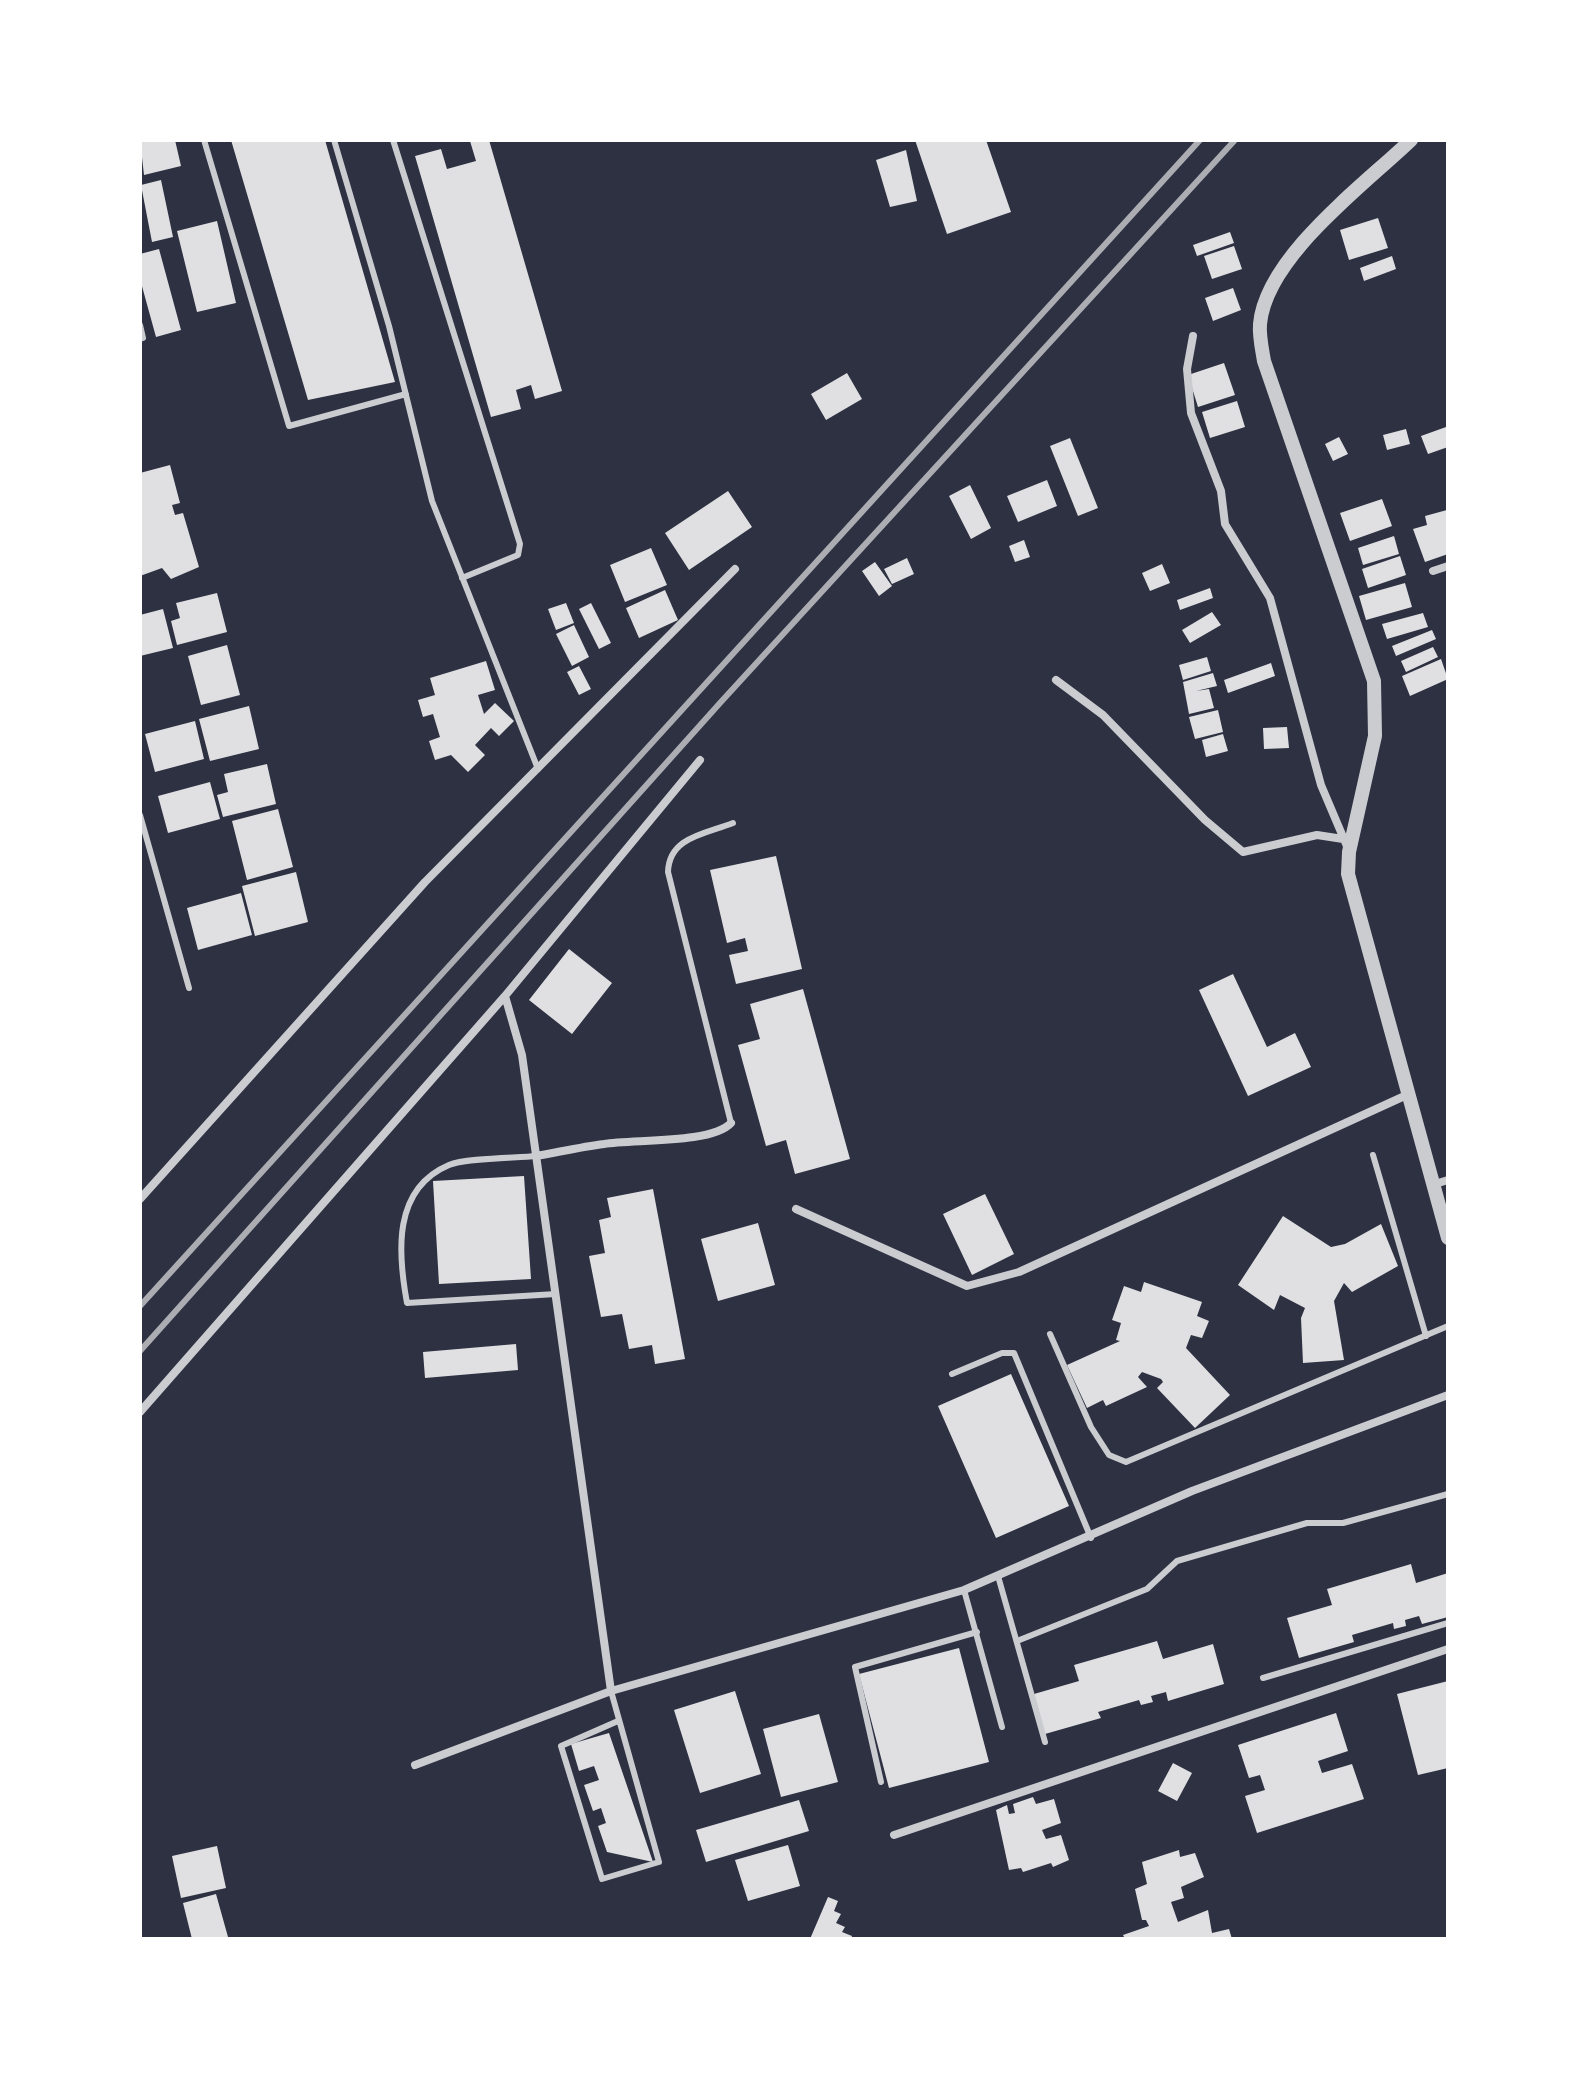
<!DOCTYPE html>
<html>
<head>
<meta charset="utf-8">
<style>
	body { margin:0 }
	#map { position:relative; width:1588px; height:2079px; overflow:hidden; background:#2d3142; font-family:Commissioner,sans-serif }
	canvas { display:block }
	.frame { position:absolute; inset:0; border:142px solid #fff; pointer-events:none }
</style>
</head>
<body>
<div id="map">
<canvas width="1588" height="2079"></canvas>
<div class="frame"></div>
</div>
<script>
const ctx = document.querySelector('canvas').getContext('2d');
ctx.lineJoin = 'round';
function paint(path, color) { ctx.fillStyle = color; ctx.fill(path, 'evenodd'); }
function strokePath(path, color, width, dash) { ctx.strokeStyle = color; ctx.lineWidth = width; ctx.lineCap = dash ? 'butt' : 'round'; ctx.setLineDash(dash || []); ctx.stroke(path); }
const building = new Path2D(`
	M140 140H175L181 166 144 175Z
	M231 140H325L395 382 308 400Z
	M489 140 562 391 535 399 531 385 516 390 521 409 491 417 415 156 441 149 447 169 476 161 470 141Z
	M915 140H986L1011 212 947 234Z
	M906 150 917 201 890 207 876 160Z
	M161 180 173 237 152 242 141 185Z
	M1378 218 1388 248 1349 260 1340 230Z
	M217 221 236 303 197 312 177 231Z
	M1230 232 1234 243 1197 256 1193 245Z
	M1234 246 1242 269 1212 279 1204 256Z
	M159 249 181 330 156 337 140 279V254Z
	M1392 256 1396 269 1364 281 1360 268Z
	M1233 288 1241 310 1213 321 1205 298Z
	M1224 363 1235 395 1198 407 1188 375Z
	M847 373 862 399 826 420 811 394Z
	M1237 401 1245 427 1210 438 1202 412Z
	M1446 427 1448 447 1428 454 1421 436Z
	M1406 429 1410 444 1387 450 1383 435Z
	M1339 437 1348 454 1333 461 1325 444Z
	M1070 438 1098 508 1078 516 1050 446Z
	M170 465 180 503 172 505 175 515 183 513 199 567 171 579 162 568 140 576V473Z
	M1047 480 1057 506 1018 522 1007 496Z
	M970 485 991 528 971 539 949 496Z
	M728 491 752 527 689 570 665 533Z
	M1382 499 1392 526 1350 541 1340 513Z
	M1447 510 1448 554 1425 562 1413 529 1427 525 1425 516Z
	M1394 536 1399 554 1363 565 1358 548Z
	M1024 540 1030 557 1015 562 1009 546Z
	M651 548 667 585 625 602 610 565Z
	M1400 556 1406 575 1368 588 1362 569Z
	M907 558 914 574 892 584 884 569Z
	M875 562 892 586 879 596 862 571Z
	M1162 564 1170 583 1150 591 1142 573Z
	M1405 583 1412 607 1366 620 1359 596Z
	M1210 588 1213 598 1180 610 1177 600Z
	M665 590 678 620 639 638 626 608Z
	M217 593 227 632 177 645 171 621 180 618 176 603Z
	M566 603 574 623 556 630 548 609Z
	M591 603 611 643 599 649 579 609Z
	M163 609 173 648 140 656V615Z
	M1212 612 1221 625 1190 643 1182 630Z
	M1423 613 1428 627 1387 639 1382 624Z
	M574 625 589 657 572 666 556 634Z
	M1432 630 1436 639 1396 656 1392 646Z
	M227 645 240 695 201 705 188 656Z
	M1433 647 1438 657 1406 672 1401 661Z
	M1207 657 1211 671 1183 680 1179 665Z
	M1441 659 1448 679 1410 696 1402 676Z
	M486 661 495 690 478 695 484 714 495 703 514 721 499 736 491 728 475 745 485 755 468 772 451 755 435 760 429 741 440 737 433 714 423 717 418 700 435 695 430 678Z
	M1271 663 1275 676 1228 693 1224 680Z
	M579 666 591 689 579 695 567 672Z
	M1213 673 1217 686 1196 691 1209 689 1214 708 1189 714 1183 682Z
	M249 706 259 749 210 761 199 719Z
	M1218 710 1223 732 1195 739 1189 717Z
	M195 721 204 759 155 772 145 734Z
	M1287 727 1289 748 1264 749 1263 728Z
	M1223 734 1228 751 1206 757 1202 740Z
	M267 764 276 804 223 817 217 795 228 792 224 774Z
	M210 782 220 819 168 833 158 796Z
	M278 809 293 867 247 880 232 821Z
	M776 856 802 969 736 984 729 955 748 951 745 938 727 943 710 870Z
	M296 872 308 922 255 936 242 886Z
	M241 893 252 935 198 950 187 908Z
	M569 949 612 983 572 1034 529 1000Z
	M1233 974 1267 1047 1295 1033 1311 1067 1248 1096 1199 990Z
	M803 989 850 1159 795 1174 786 1140 766 1146 738 1045 760 1039 750 1004Z
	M524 1176 531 1279 439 1284 433 1181Z
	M653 1189 685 1359 655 1364 652 1345 629 1349 622 1314 601 1317 589 1256 605 1253 599 1220 611 1217 607 1198Z
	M985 1194 1014 1254 972 1275 943 1214Z
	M1283 1216 1331 1247 1345 1244 1381 1224 1398 1266 1352 1292 1344 1283 1334 1301 1344 1360 1303 1363 1301 1318 1305 1308 1280 1295 1274 1310 1238 1285Z
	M758 1223 775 1285 718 1301 701 1239Z
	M1144 1282 1202 1302 1197 1316 1209 1321 1202 1338 1191 1335 1186 1348 1230 1395 1195 1428 1157 1388 1163 1382 1161 1379 1142 1372 1138 1377 1147 1387 1106 1406 1103 1400 1087 1408 1067 1365 1120 1341 1116 1340 1121 1323 1112 1320 1124 1286 1141 1292Z
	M516 1344 518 1370 425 1378 423 1352Z
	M1011 1374 1069 1506 996 1538 938 1406Z
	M1411 1564 1416 1583 1448 1573V1617L1422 1624 1419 1616 1405 1620 1406 1626 1394 1629 1393 1623 1352 1635 1354 1642 1299 1658 1287 1618 1332 1605 1327 1589Z
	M1157 1641 1163 1659 1213 1644 1224 1684 1168 1701 1166 1692 1151 1696 1153 1702 1141 1705 1139 1700 1098 1712 1101 1718 1045 1734 1034 1694 1079 1681 1074 1665Z
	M959 1648 989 1762 889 1788 859 1674Z
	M1448 1681V1768L1418 1775 1397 1694Z
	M735 1691 761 1774 700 1793 674 1710Z
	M1336 1713 1348 1751 1318 1761 1322 1773 1352 1764 1364 1799 1257 1833 1245 1796 1265 1790 1260 1775 1249 1778 1238 1745Z
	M819 1714 838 1782 781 1797 763 1729Z
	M609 1733 653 1862 607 1852 598 1826 606 1823 601 1808 593 1811 584 1785 599 1780 594 1766 579 1771 571 1744Z
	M1173 1763 1192 1773 1177 1801 1158 1791Z
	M1033 1797 1036 1804 1054 1799 1061 1823 1042 1830 1046 1839 1061 1835 1069 1860 1053 1867 1051 1863 1023 1872 1021 1868 1009 1870 996 1810 1007 1805 1009 1814 1015 1813 1013 1804Z
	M799 1800 809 1831 706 1862 696 1830Z
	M788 1845 800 1886 748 1901 735 1860Z
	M217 1846 226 1888 181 1898 172 1856Z
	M1179 1850 1180 1857 1195 1853 1204 1877 1181 1887 1184 1898 1171 1902 1178 1922 1208 1910 1212 1933 1229 1929 1232 1939H1125L1123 1935 1149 1926 1146 1920H1142L1135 1889 1147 1884 1142 1862Z
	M216 1894 228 1937 192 1939 183 1903Z
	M828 1897 838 1901 834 1911 841 1914 836 1923 845 1927 842 1932 852 1936 851 1939H810Z`);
const service = new Path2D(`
	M204 140 289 426 406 394
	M334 140 389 326 432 501 538 769
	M393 140 520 544 518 555 462 578
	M140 325 143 338 140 339
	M140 815 189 988
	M731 1123 668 872C669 837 705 834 733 823
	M1373 1155 1426 1336
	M536 1156C516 1158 465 1158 449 1165 392 1189 398 1254 407 1303L556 1294
	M1050 1334 1091 1427 1109 1455 1126 1462 1448 1326
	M952 1374 1002 1353H1014L1091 1538
	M998 1576 1045 1742
	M964 1590 1002 1727
	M1017 1641 1147 1589 1177 1561 1307 1523H1343L1448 1494
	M1263 1678 1448 1623
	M611 1691 659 1862 602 1879 561 1746 618 1721
	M881 1782 855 1667 977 1632`);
const minor = new Path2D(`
	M1193 336 1187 369 1191 413 1221 491 1225 524 1270 598 1321 785 1349 851
	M1433 571 1448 566
	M1056 680 1103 715 1205 820 1243 852 1317 835 1343 839
	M536 1156C559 1152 581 1147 604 1144 633 1139 712 1144 731 1123
	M1435 1184 1448 1180
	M140 1199 425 882 735 569
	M796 1209 967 1286 1019 1272 1409 1094
	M140 1412 505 996
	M611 1691 522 1055 505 996 700 760
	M415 1765 611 1691 964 1590 1192 1491 1448 1395
	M894 1835 1448 1649`);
const tertiary = new Path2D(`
	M1411 140C1364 185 1266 257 1260 324 1259 336 1262 349 1264 361L1374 681 1375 736 1349 852 1348 874 1448 1238`);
const rail = new Path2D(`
	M140 1306 1200 140
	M140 1351 720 703 1235 140`);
paint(building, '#e0e0e3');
strokePath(service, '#caccd0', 6);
strokePath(minor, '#caccd0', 8);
strokePath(tertiary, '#caccd0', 14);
strokePath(rail, '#abadb3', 6);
</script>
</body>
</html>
